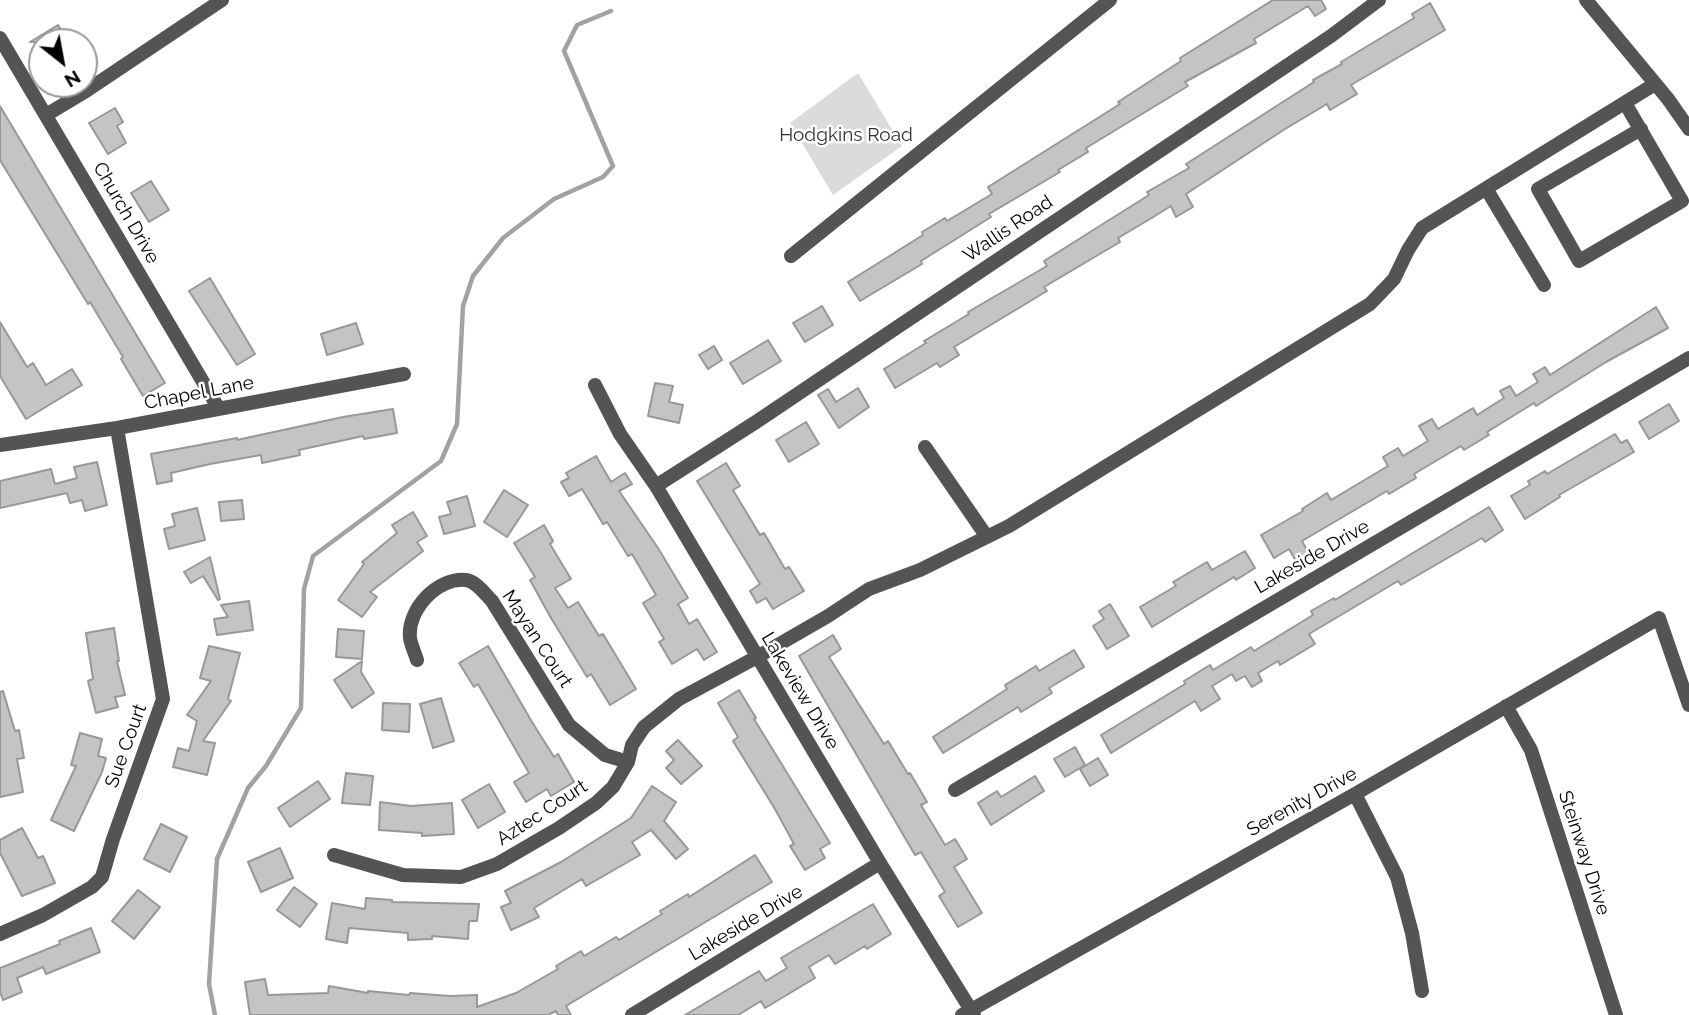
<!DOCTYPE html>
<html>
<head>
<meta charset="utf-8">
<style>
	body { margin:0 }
	#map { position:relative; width:1689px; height:1015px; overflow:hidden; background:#fff; font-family:Raleway,sans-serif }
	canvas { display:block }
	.north { position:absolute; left:28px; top:28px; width:70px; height:70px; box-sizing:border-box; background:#fff; border:2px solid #999; border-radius:50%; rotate:149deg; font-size:19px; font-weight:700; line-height:28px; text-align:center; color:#000 }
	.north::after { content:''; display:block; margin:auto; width:24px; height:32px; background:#000; clip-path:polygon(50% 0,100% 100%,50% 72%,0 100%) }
</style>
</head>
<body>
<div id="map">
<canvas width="1689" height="1015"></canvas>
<div class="north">N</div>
</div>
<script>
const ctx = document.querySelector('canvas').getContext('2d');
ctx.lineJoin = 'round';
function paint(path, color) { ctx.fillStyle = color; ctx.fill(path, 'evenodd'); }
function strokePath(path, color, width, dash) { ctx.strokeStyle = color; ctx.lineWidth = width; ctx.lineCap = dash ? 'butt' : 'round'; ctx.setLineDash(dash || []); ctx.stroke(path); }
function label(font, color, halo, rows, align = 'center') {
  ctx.font = font + ' Raleway,sans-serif'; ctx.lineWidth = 5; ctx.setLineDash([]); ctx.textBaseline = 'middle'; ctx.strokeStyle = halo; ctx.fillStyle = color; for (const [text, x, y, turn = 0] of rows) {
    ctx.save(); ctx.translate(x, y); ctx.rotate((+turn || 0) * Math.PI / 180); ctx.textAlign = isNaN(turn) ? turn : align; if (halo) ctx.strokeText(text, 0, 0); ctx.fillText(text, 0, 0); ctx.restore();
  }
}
const green = new Path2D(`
	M858 73 902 146 833 195 790 123Z`);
const stream = new Path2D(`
	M215 1015 209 984 217 859 248 788 266 766 301 708 304 589 313 556 441 461 457 424 463 306 473 276 503 238 554 199 603 177 613 166 564 51 577 25 611 11`);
const building = new Path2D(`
	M1273 0H1321L1326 9 1315 16 1308 6 1254 39 1256 43 1185 82 1188 86 1086 148 1088 152 1058 170 1060 172 989 214 991 217 921 261 922 264 860 301 848 282 923 235 922 232 945 218 947 221 992 194 988 187 1120 104 1118 102 1181 61 1180 58Z
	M1430 3 1445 30 1351 85 1357 94 1330 110 1327 104 1285 129 1186 194 1193 207 1176 217 1171 206 1150 219 1118 238 1120 242 1044 287 1047 291 954 347 959 355 940 367 937 363 895 388 884 369 926 343 924 341 969 314 968 312 1047 266 1044 261 1149 195 1147 192 1189 168 1186 164 1314 82 1313 80 1342 64 1341 62 1414 18 1412 14Z
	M58 25 68 42H30Z
	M0 106 165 383 143 396 121 359 123 357 90 302 88 304 0 160Z
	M115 108 123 122 117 126 126 143 108 154 89 123Z
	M151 181 169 210 149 222 131 193Z
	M210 278 255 354 237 365 189 291Z
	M822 306 833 325 805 342 793 323Z
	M1656 307 1668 328 1606 362 1536 406 1534 403 1487 432 1489 435 1464 450 1461 446 1414 474 1416 478 1389 494 1387 491 1302 541 1310 556 1297 563 1289 549 1274 558 1261 535 1303 511 1302 509 1327 493 1331 500 1388 466 1383 457 1398 448 1403 456 1428 441 1419 426 1432 419 1438 429 1473 408 1477 415 1504 398 1500 391 1510 386 1516 396 1538 382 1533 374 1545 367 1550 375Z
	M0 322 27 367 33 363 46 385 72 369 82 385 26 419 0 376Z
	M356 323 363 344 327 355 321 334Z
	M768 340 781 361 743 384 730 363Z
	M714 346 722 360 708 369 699 355Z
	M655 383 673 386 669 402 683 405 679 423 648 416Z
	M858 388 869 407 839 428 818 395 828 389 836 402Z
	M1669 404 1679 421 1649 439 1639 422Z
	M393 409 397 433 364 439 363 436 299 450 300 455 262 463 261 455 210 464 171 473 172 481 157 484 151 454 237 438V440L343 417Z
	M806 422 819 444 789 462 776 440Z
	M1615 434 1621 443 1627 440 1634 452 1559 495 1560 497 1525 519 1511 496 1530 485 1528 481 1545 471 1547 474Z
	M596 456 611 482 625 473 632 484 619 491 658 548 688 598 678 604 689 624 697 619 717 652 704 660 697 649 672 664 659 642 664 639 643 603 656 595 632 554 628 556 607 522 603 524 582 489 569 496 561 482 569 478 566 473Z
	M97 462 107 505 85 511 82 500 70 503 67 493 0 508V481L51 469 55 484 77 478 74 467Z
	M726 463 740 486 733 490 760 535 764 533 785 569 789 567 804 591 773 609 766 598 757 603 750 591 760 584 697 481Z
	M504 490 528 505 507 537 484 522Z
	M467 496 475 526 444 534 439 517 451 514 447 502Z
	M242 500 244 519 221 521 219 502Z
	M1489 507 1503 530 1485 542 1482 538 1401 585 1398 581 1309 634 1315 644 1280 665 1278 661 1258 673 1262 681 1252 687 1245 676 1236 681 1232 674 1212 686 1220 699 1201 711 1195 701 1111 753 1101 735 1185 684 1184 681 1210 665 1213 670 1251 647 1254 651 1313 615 1311 611 1334 598 1335 600Z
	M197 508 205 540 169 549 164 529 175 526 172 514Z
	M413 512 427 536 417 542 423 551 370 592 377 597 362 617 338 600 364 564 362 562 397 533 392 525Z
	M544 525 553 541 550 544 571 579 555 588 568 608 578 602 599 636 603 634 636 689 610 705 591 674 587 677 551 618 530 580 535 577 514 543Z
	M1245 551 1255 568 1236 580 1234 577 1152 627 1140 607 1176 586 1173 582 1207 562 1212 570Z
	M210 557 220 599 218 600 203 576 191 583 184 572Z
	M249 601 253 630 217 635 214 619 228 617 221 605Z
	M1110 604 1129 636 1107 649 1093 626 1104 619 1099 611Z
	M114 628 119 661H117L125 695 115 697 118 707 96 713 88 681 93 679 86 633Z
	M338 629 364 631 362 659 336 657Z
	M833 635 841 649 829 657 884 744 888 741 908 774 910 773 927 802 921 805 945 845 955 839 967 859 954 867 982 913 958 927 939 896 945 892 921 852 915 855 799 656Z
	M209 646 240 653 228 699 231 701 203 741 215 743 207 775 173 767 178 748 189 751 197 721 187 715 211 681 200 678Z
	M488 646 532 722 554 757 558 754 574 782 551 796 547 789 526 802 514 782 529 773 478 684 474 687 459 663Z
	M1074 650 1084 667 1049 688 1052 693 1021 712 1018 707 943 753 933 737 1007 689 1005 685 1036 666 1039 671Z
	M362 661 361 672 374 693 352 708 334 680Z
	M739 690 756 718 754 719 830 843 820 849 825 858 805 870 790 846 794 844 775 809 733 741 738 737 718 703Z
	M3 691 15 731 19 730 24 758 17 759 23 792 0 797V692Z
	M441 698 454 741 433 748 420 704Z
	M383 703 410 704 409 732 382 730Z
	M80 733 102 739 98 756 106 758 102 772 74 831 51 820 76 766 71 765Z
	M678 740 702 766 681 784 666 768 674 760 666 751Z
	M1075 747 1085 765 1065 777 1054 759Z
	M1098 758 1108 775 1090 786 1080 769Z
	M346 773 373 776 370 805 342 803Z
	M1035 776 1044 791 991 825 978 803 997 791 1001 797Z
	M318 781 330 799 290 827 278 808Z
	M489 784 505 812 478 828 462 800Z
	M652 786 676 802 664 821 688 849 676 859 651 830 632 842 640 855 586 886 582 879 534 908 539 917 511 930 501 907 511 903 505 891 561 862 631 818Z
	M380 802 411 806 452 803 454 834 422 836V833L379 830Z
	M161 824 187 837 170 872 144 859Z
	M22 828 38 858 43 856 55 883 22 896 0 853V840Z
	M280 848 293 878 261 892 248 862Z
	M755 855 772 882 566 1006 571 1015H558L556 1011 548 1015H250L245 982 265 979 268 995 328 993 329 986 368 993V991L409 995 410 993 450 996 477 995V1007L516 993 558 969 556 966 581 951 584 956 616 937 619 940 662 914 660 911 688 894 689 897Z
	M294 887 317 904 300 927 277 910Z
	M138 890 160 907 134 939 112 921Z
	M366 898 392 900V902L479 904 477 921H469L468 939 432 936V939L408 940V933L349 928 347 943 326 939 332 903 365 909Z
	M873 904 891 934 867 949 865 946 835 964 829 955 809 967 815 978 765 1008 761 1001 738 1015H685L759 971 766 981 787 968 781 958Z
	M91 928 100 952 46 974 43 967 17 978 22 992 3 1000 0 992V968L60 944 59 941Z`);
const minor = new Path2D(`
	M1586 0 1668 99 1689 129
	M0 38 219 409
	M1625 103 1682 201 1579 261 1538 189 1641 129
	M46 115 86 91 222 0
	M1487 190 1544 285
	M791 256 1110 0
	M595 385 620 434 656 486 880 863 974 1015
	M0 445 117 428 404 374
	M925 447 987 537
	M656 486 756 422 1331 36 1379 0
	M417 660C415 653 411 645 410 638 407 610 437 577 466 580 476 581 485 594 492 601L569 725 605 755 628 762
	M1506 706 1531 750 1616 1015
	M955 790 1689 358
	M1355 794 1397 877 1412 933 1422 991
	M334 855 403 875 461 877 497 864 559 828 596 803 613 787 628 762 632 745 644 727 679 699 757 657 828 616 869 589 920 570 1009 526 1370 304 1394 279 1408 250 1422 228 1655 84
	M0 934 43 915 92 887 102 877 113 839 163 699 117 428
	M632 1015 880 863
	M962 1015 1355 794 1659 618 1689 705`);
const parkNames = [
	["Hodgkins Road",846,135]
];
const streetNames = [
	["Church Drive",126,213,60],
	["Wallis Road",1008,229,-34],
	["Chapel Lane",199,393,-11],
	["Lakeside Drive",1312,557,-30],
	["Mayan Court",537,639,57],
	["Lakeview Drive",800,691,59],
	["Sue Court",126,746,-70],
	["Serenity Drive",1302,802,-29],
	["Aztec Court",542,813,-33],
	["Steinway Drive",1584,853,72],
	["Lakeside Drive",746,923,-31]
];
paint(green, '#dbdbdb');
strokePath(stream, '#a2a2a2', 4.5);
paint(building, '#c4c4c4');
strokePath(building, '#989898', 2);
strokePath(minor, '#545454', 14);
label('19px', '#323232', '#fff', parkNames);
label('19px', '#000', '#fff', streetNames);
</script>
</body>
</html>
